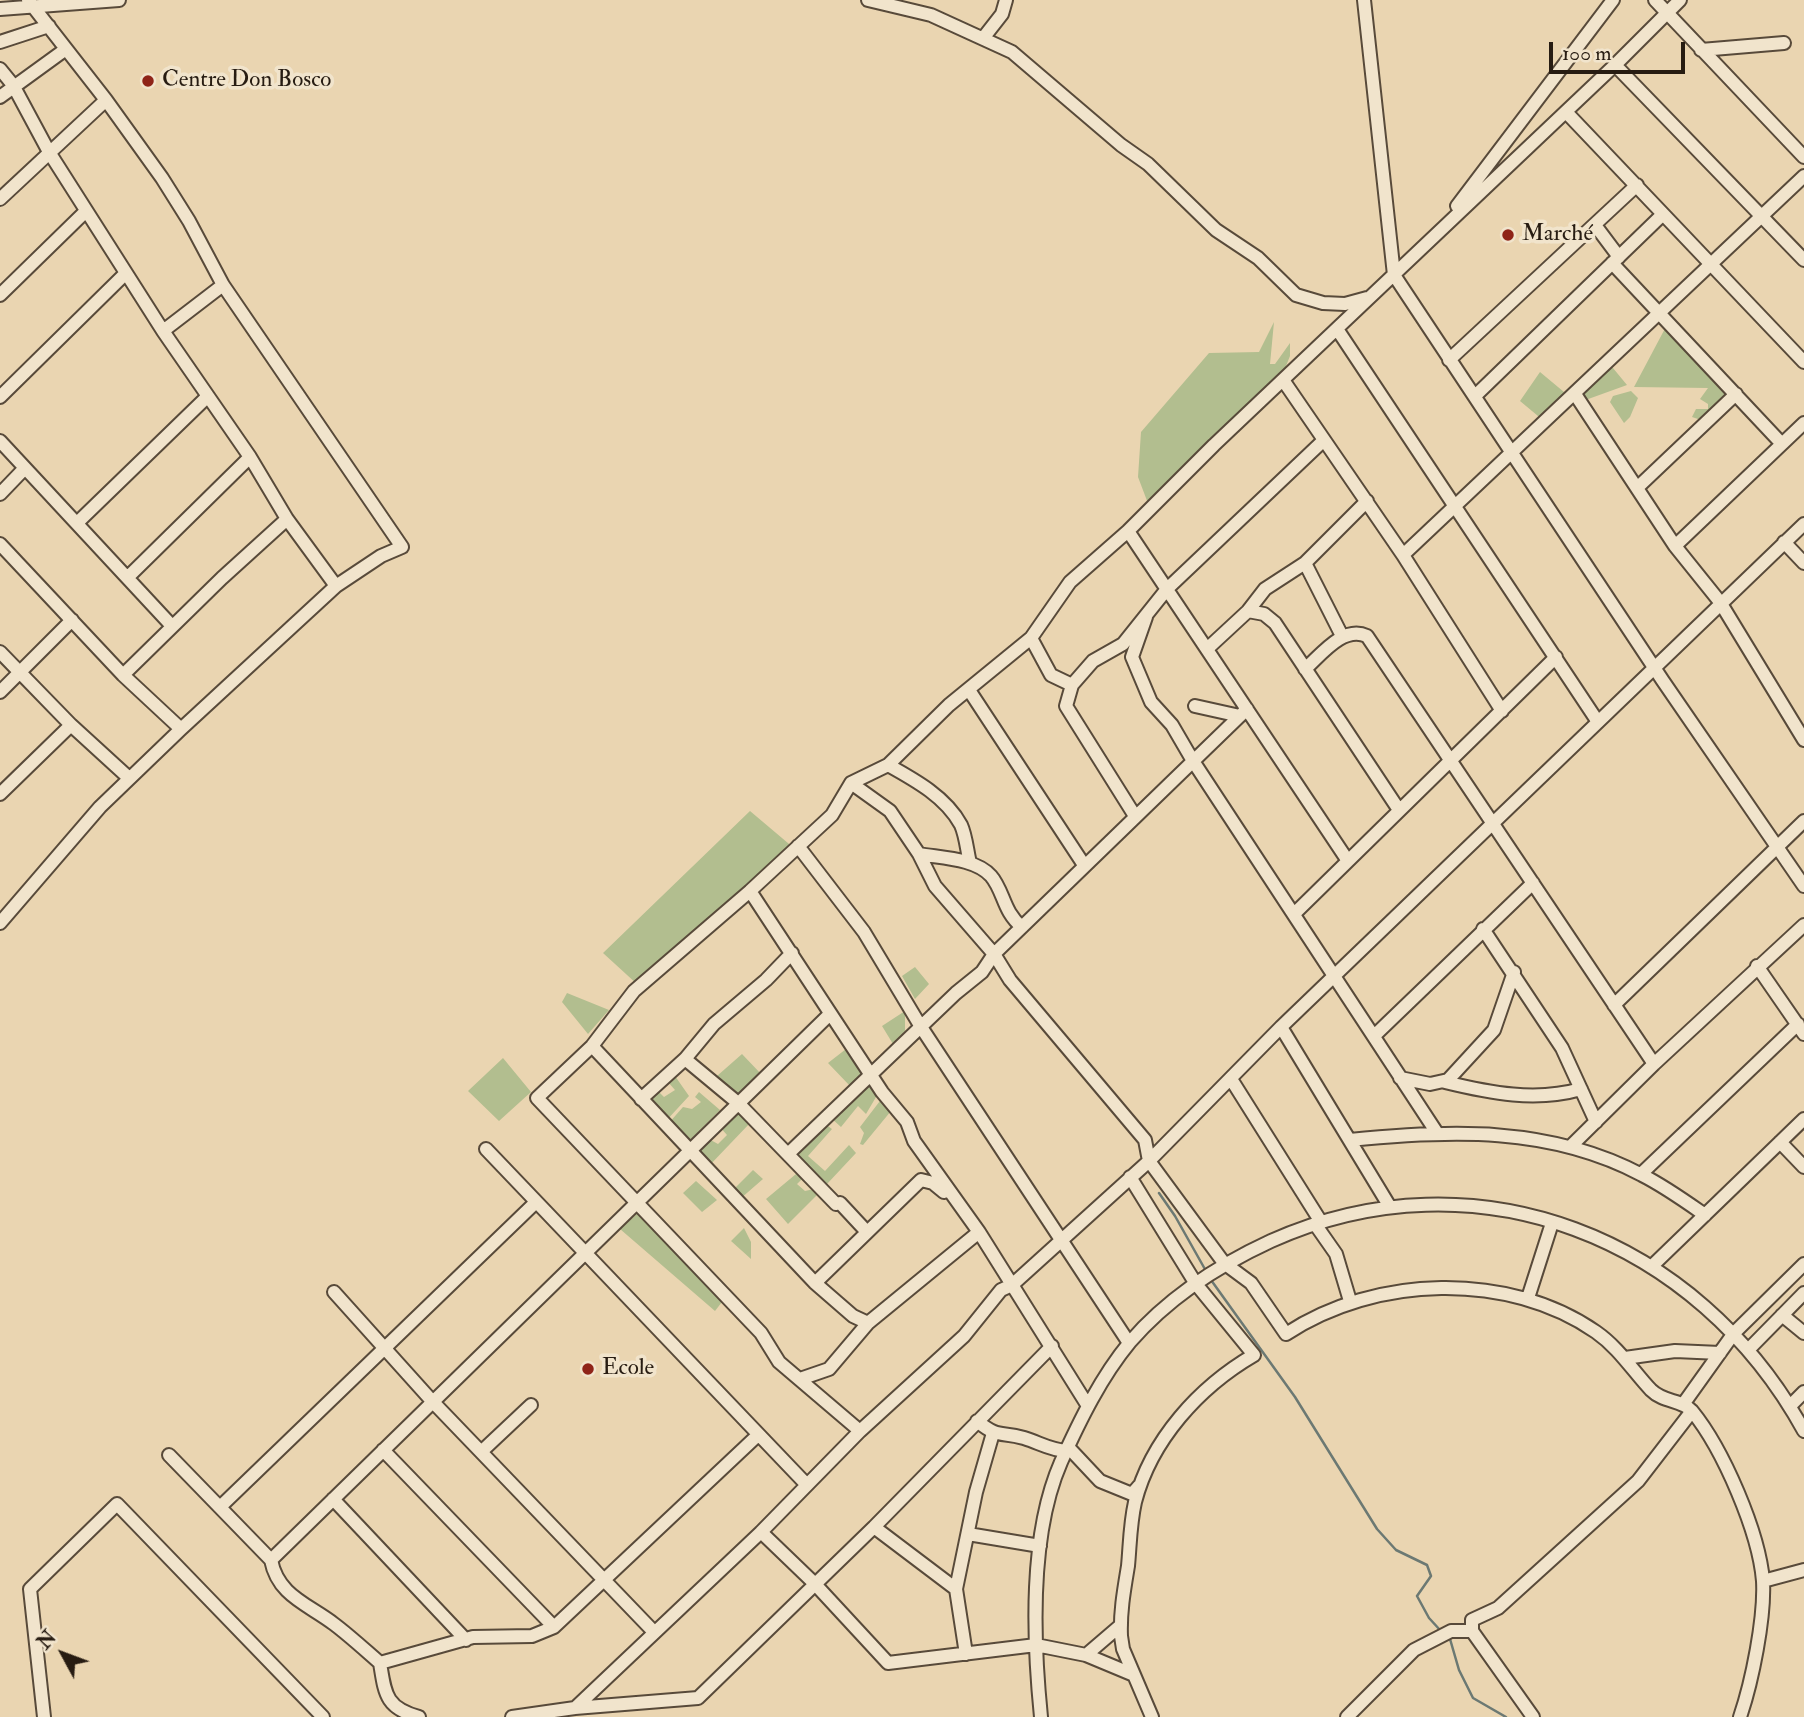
<!DOCTYPE html>
<html>
<head>
<meta charset="utf-8">
<style>
	body { margin:0 }
	#map { position:relative; width:1804px; height:1717px; overflow:hidden; background:#ead5b1; font-family:"IM FELL Double Pica",serif }
	canvas { display:block }
	.north { position:absolute; left:28px; top:1619px; width:70px; height:70px; -webkit-text-stroke:5px #f1e4cc; paint-order:stroke; rotate:311deg; font-size:19px; font-weight:700; line-height:28px; text-align:center; color:#271c12 }
	.north::after { content:''; display:block; margin:auto; width:24px; height:32px; background:#271c12; clip-path:polygon(50% 0,100% 100%,50% 72%,0 100%) }
	.scale { position:absolute; left:1549px; top:42px; width:136px; height:32px; box-sizing:border-box; border:4px solid #271c12; border-top:0; padding-left:9px; font-size:21px; line-height:24px; white-space:nowrap; color:#271c12; -webkit-text-stroke:5px #f1e4cc; paint-order:stroke }
</style>
</head>
<body>
<div id="map">
<canvas width="1804" height="1717"></canvas>
<div class="north">N</div>
<div class="scale">100 m</div>
</div>
<script>
const ctx = document.querySelector('canvas').getContext('2d');
ctx.lineJoin = 'round';
function paint(path, color) { ctx.fillStyle = color; ctx.fill(path, 'evenodd'); }
function strokePath(path, color, width, dash) { ctx.strokeStyle = color; ctx.lineWidth = width; ctx.lineCap = dash ? 'butt' : 'round'; ctx.setLineDash(dash || []); ctx.stroke(path); }
function label(font, color, halo, rows, align = 'center') {
  ctx.font = font + ' "IM FELL Double Pica",serif'; ctx.lineWidth = 7; ctx.setLineDash([]); ctx.textBaseline = 'middle'; ctx.strokeStyle = halo; ctx.fillStyle = color; for (const [text, x, y, turn = 0] of rows) {
    ctx.save(); ctx.translate(x, y); ctx.rotate((+turn || 0) * Math.PI / 180); ctx.textAlign = isNaN(turn) ? turn : align; if (halo) ctx.strokeText(text, 0, 0); ctx.fillText(text, 0, 0); ctx.restore();
  }
}
const green = new Path2D(`
	M1669 321 1736 394 1707 422 1692 417 1696 409H1708V404L1700 399 1708 388 1634 387Z
	M1274 322 1270 364H1275L1290 343V356L1282 376 1149 506 1138 477 1141 432 1209 353 1259 352Z
	M1608 362 1627 385 1580 402 1575 394Z
	M1540 372 1570 397 1544 421 1520 401Z
	M1631 391 1638 398 1630 417 1624 423 1610 402 1613 396Z
	M750 811 795 849 638 985 603 953Z
	M915 967 929 984 915 999 902 976Z
	M567 993 609 1010 588 1034 562 1002Z
	M905 1011V1031L893 1044 882 1026Z
	M846 1049 865 1073 850 1086 828 1063Z
	M742 1054 762 1075 737 1094 717 1076Z
	M503 1058 531 1092 499 1121 468 1091Z
	M675 1076 689 1096 665 1122 646 1102 657 1090 664 1097 675 1090 668 1082Z
	M871 1080 879 1092 866 1114 858 1106 841 1127 831 1118Z
	M699 1092 720 1110 687 1143 668 1124 683 1107 692 1109 701 1102 695 1097Z
	M883 1097 891 1111 863 1145 860 1144 864 1133 860 1127Z
	M739 1108 751 1122 708 1167 695 1153 707 1138 718 1144 727 1135 719 1126Z
	M825 1124 832 1129 808 1156 825 1171 849 1145 856 1153 827 1184 794 1153Z
	M753 1170 763 1179 740 1199 733 1190Z
	M796 1174 803 1178 797 1184 805 1191 814 1189 818 1194 788 1224 766 1199Z
	M696 1181 717 1200 702 1212 683 1193Z
	M638 1213 725 1298 715 1311 620 1229Z
	M744 1228 751 1242V1259L731 1241Z`);
const stream = new Path2D(`
	M1159 1193 1175 1216 1206 1271
	M1211 1280 1295 1397 1377 1529 1396 1550 1427 1565 1431 1576 1417 1596 1429 1618 1440 1630
	M1450 1639 1459 1670 1473 1698 1506 1717`);
const minor = new Path2D(`
	M868 0 931 15 1012 52 1121 145 1148 164 1216 230 1258 258 1296 295 1323 303 1345 304 1367 298
	M1364 0 1394 275 1663 681 1804 886
	M1655 0 1804 157
	M0 9 119 0
	M984 37 1002 14 1006 0
	M0 42 49 26
	M1701 50 1784 43
	M1615 65 1804 260
	M0 69 13 85 49 152 163 331 250 457 287 519 336 586
	M0 97 66 49
	M1566 112 1804 362
	M0 199 106 100
	M1457 206 1613 0
	M1595 225 1619 257
	M1612 263 1782 444
	M0 295 86 211
	M1337 329 1598 722
	M163 331 223 285
	M1449 360 1637 185
	M1283 380 1403 555 1502 711
	M1575 394 1675 546 1720 602 1804 740
	M1475 396 1661 216
	M0 397 126 273
	M0 441 172 626
	M1637 488 1736 394
	M0 494 25 468
	M77 523 207 397
	M1128 531 1348 861
	M1784 542 1804 563
	M0 544 123 675 181 729
	M1675 546 1804 423
	M1403 555 1804 176
	M1305 563 1342 636
	M128 577 250 457
	M1248 611 1264 614 1275 623 1399 810
	M1146 617 1132 657 1151 702 1172 725 1193 761 1437 1133
	M1031 638 1051 675 1072 685 1066 706 1135 816
	M1207 649 1248 611 1265 589 1305 563 1367 501
	M0 652 71 725 129 778
	M1305 669C1321 655 1343 625 1367 636L1654 1064
	M123 675 222 578 287 519
	M1072 685 1093 661 1123 644 1167 589 1324 440
	M969 690 1084 865
	M0 692 72 620
	M1195 706 1240 716
	M888 765C915 780 946 797 961 825 966 836 967 851 970 863
	M851 783 890 811 919 854 935 886 994 954 1010 980 1145 1140 1149 1161 1224 1263 1251 1283 1286 1334C1375 1275 1508 1271 1596 1332 1619 1348 1633 1371 1651 1390 1664 1403 1681 1399 1692 1411 1723 1449 1759 1532 1763 1581 1765 1618 1752 1682 1740 1717
	M0 794 71 725
	M798 846 864 932 921 1027 1129 1343
	M919 854C940 858 975 858 991 876 1004 891 1003 912 1022 927
	M750 891 882 1092 907 1122 914 1141 979 1232 1088 1406
	M1294 914 1556 657
	M0 923 100 807 181 729 336 586 381 556 402 547 223 285 189 221 162 178 106 100 28 0
	M1483 929 1562 1048 1596 1122
	M1757 966 1804 1034
	M1614 1005 1804 821
	M1281 1027 1390 1207
	M1374 1036 1533 883
	M592 1046 815 1283 853 1316 868 1323
	M685 1059 738 1103 836 1204 840 1203 867 1232
	M1400 1078 1430 1084 1448 1080 1494 1030 1514 972
	M1231 1079 1321 1222
	M1445 1082C1490 1093 1536 1102 1581 1089
	M641 1099 685 1059 714 1024 766 980 792 953
	M1350 1140C1449 1130 1550 1126 1642 1175 1664 1186 1685 1201 1705 1215
	M1780 1142 1804 1167
	M1570 1147 1654 1064 1804 925
	M486 1149 807 1485
	M789 1153 956 993 982 972 994 954 1247 709
	M1641 1174 1798 1024
	M1130 1177 1196 1284 1254 1355C1199 1387 1151 1440 1135 1502 1130 1524 1130 1545 1128 1566 1124 1590 1120 1612 1121 1636L1123 1649 1152 1717
	M1315 1224 1336 1254 1350 1301
	M1651 1267 1804 1119
	M815 1283 921 1180 933 1183 944 1192
	M334 1292 432 1401 654 1632
	M1528 1298 1552 1223
	M1782 1315 1804 1333
	M1749 1349 1804 1293
	M1625 1358 1675 1351 1720 1353
	M800 1379 829 1369 868 1323 979 1232
	M1684 1403 1734 1333 1804 1264
	M1790 1406 1804 1392
	M977 1421C999 1439 1000 1431 1024 1438 1040 1443 1050 1450 1067 1451
	M860 1431 779 1362 761 1333 537 1098 592 1046 634 991 750 891 832 815 851 783 888 765 949 705 1031 638 1070 582 1128 531 1214 445 1615 65 1680 0
	M1069 1448 1100 1481 1132 1494 1139 1486
	M383 1450 554 1627
	M481 1452 531 1405
	M169 1455 271 1560C278 1596 308 1604 334 1624 350 1636 365 1650 380 1663 385 1693 385 1708 419 1717
	M333 1499 466 1640
	M220 1507 535 1203
	M874 1527 956 1589
	M761 1532 814 1583 888 1663 1036 1645 1086 1655 1134 1675
	M968 1534 1040 1546
	M271 1560 830 1014
	M1763 1581 1804 1570
	M1472 1631 1533 1717
	M966 1654 956 1589 976 1492 993 1433
	M1086 1655 1121 1625
	M380 1663 473 1637 532 1636 554 1627 758 1435
	M575 1708 761 1532 860 1431 964 1336 1001 1290 1012 1285 1149 1161 1281 1027 1804 524
	M44 1717 30 1589 117 1504 323 1717
	M512 1717 575 1708 698 1698 874 1527 1052 1346
	M1041 1717C1033 1638 1029 1535 1061 1462 1080 1420 1101 1377 1130 1342 1168 1298 1219 1265 1271 1241 1476 1149 1698 1238 1804 1431
	M1347 1717 1414 1650 1451 1631H1472V1620L1498 1608 1638 1481 1692 1411`);
const markers = [
	[148,81,7,"#8f2418"],
	[1508,235,7,"#8f2418"],
	[588,1369,7,"#8f2418"]
];
const poiNames = [
	["Centre Don Bosco",162,81],
	["Marché",1522,235],
	["Ecole",602,1369]
];
paint(green, '#b2be8f');
strokePath(stream, '#6c7973', 2.5);
strokePath(minor, '#584a3a', 16);
strokePath(minor, '#f1e4cc', 12);
for (const [x, y, r, color] of markers) { const dot = new Path2D(); dot.arc(x, y, r, 0, 2 * Math.PI); ctx.fillStyle = color; ctx.fill(dot); strokePath(dot, '#f1e4cc', 2.5); }
label('23px', '#271c12', '#f1e4cc', poiNames, 'left');
</script>
</body>
</html>
